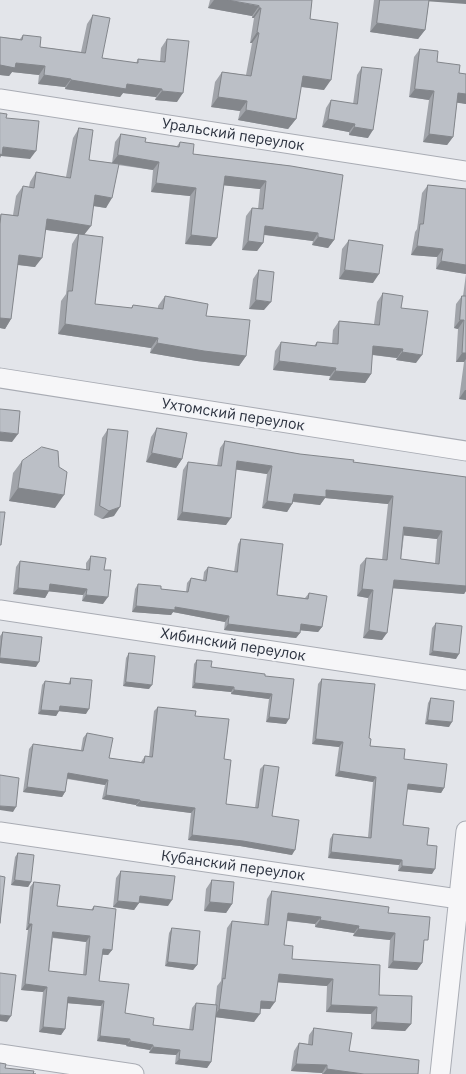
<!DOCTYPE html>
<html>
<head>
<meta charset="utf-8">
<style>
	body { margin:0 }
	canvas { display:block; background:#e3e5ea }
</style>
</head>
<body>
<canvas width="466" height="1074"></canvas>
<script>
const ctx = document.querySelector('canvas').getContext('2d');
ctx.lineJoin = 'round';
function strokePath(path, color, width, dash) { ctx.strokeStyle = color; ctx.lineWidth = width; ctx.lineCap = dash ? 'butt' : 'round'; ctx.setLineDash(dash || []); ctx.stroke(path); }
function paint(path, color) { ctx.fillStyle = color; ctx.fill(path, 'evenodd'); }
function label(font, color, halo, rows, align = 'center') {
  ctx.font = font + ' "IBM Plex Sans",sans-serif'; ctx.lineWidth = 4.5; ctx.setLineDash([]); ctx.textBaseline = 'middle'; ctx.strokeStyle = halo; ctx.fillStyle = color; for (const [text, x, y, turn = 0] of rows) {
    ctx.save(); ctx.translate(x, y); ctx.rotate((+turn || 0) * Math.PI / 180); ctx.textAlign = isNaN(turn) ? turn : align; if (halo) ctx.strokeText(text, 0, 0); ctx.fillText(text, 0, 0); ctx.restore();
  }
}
const minor = new Path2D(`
	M0 99 466 171
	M0 378 466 451
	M0 610 466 680
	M0 832 466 900
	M0 1054 134 1074
	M440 1074 466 831`);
const wall = new Path2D(`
	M210 0H312L310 19 324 90 301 87 296 119 288 129 238 120 240 111 211 107 215 82 222 72 246 75 252 43H250L254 18H252V16L208 8Z
	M374 0H466L429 1 425 30 418 39 370 32Z
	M93 15 102 58 136 63 138 59 160 62 161 48 167 39 177 102 155 100 156 97 123 93 120 97 65 89V87L38 84 39 75 12 72 9 76 0 75V37L20 39 23 35 40 47 81 52 87 24Z
	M420 49 437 62 459 73 466 74V104L457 102 453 137 447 145 423 142 429 100 409 97 414 57Z
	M362 67 368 138 349 135V132L322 127 326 108 331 100 353 104 357 75Z
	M79 128 89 160 112 163 115 142 121 134 145 142 177 146 180 142 193 154 291 166 334 240 328 248 312 245 313 241 264 235 263 243 257 251 242 250 246 216 252 208 258 209 260 189 224 185 211 246 185 244 190 196 151 192 153 170 118 165 106 208 93 206 84 235 95 304 131 308 133 305 158 309V306L165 296 206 316 246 356 239 366 197 361 150 353 151 348 58 334 61 301 66 294 72 244 78 234 46 230 35 267 17 265 11 319 5 329 0 328V216L1 214 13 215 16 196 23 186 29 187 30 182 36 172 66 177 73 138Z
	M428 185 466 189V400L459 399 464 362H456L458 329 454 328 456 304 462 296H463L466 274 436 269 437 257 411 255 415 232 417 229 422 193Z
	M349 240 373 283 339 279 342 249Z
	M259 270 264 310 249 309 253 279Z
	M383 293 401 308 416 363 396 360 397 358 372 355 371 374 365 383 329 380 330 376 273 370 275 351 281 342 314 346 317 342 332 344 333 330 339 321 374 324 377 302Z
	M157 428 182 459 176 468 146 462 151 437Z
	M108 429 114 516 102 519 94 515 102 438Z
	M225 441 300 454 353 462 466 477V591L464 594 393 588 382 640 363 638 368 598 357 596 360 565 366 558 382 560 388 504 325 498 320 505 293 502 292 504 287 512 262 508 267 474 236 469 226 525 177 520 183 470 188 462 217 466 220 448ZM404 535 437 539 435 563 401 559Z
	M22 461 59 467 55 508 9 501 13 473Z
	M241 539 277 595 305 598 309 593 322 627 318 632 300 630V633L296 638 224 630 225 622 173 612 171 615 132 612 135 589 138 584 161 589 186 592 187 583 191 578 203 580 204 572 208 567 234 572 238 544Z
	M91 556 104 570 103 604 82 601 83 595 49 591 45 598 13 594 16 567 20 561 86 570V563Z
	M436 623 456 659 429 655 432 628Z
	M3 632 36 667 0 663V636Z
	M129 653 149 689 123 686 126 658Z
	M197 660 211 667 265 676 286 724 266 722 269 699 231 694V692L192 688 194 664Z
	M71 678 86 714 59 711 56 716 38 714 42 685 45 681 68 684Z
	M322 679 369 738 370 746 404 759 444 788 441 793 407 789 403 825 427 845 432 874 398 871 399 865 328 858 330 839 333 834 368 837 373 782 335 776 339 747 312 744 318 684Z
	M431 698 449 727 425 724 428 703Z
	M158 707 195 716 224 759 226 804 255 808 260 769 264 765 272 816 292 855 240 846 188 840 191 813 136 806V805L102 799 105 785 67 779 65 792 62 797 23 792 29 749 33 744 81 750 83 738 87 733 109 758 141 762 145 756 149 757 154 711Z
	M18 853 31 882 28 887 11 885 15 857Z
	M121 871 168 906 139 903 134 910 113 907 116 878Z
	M212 880 232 904 226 913 204 911 206 889Z
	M34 882 57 906 91 910 94 906 112 950 108 955H102L99 981 125 1013 153 1025 189 1030 192 1008 196 1003 215 1005 217 986 221 981 227 928 232 921 264 925 267 899 272 891 388 913 424 946 422 963 417 970 388 968 390 940 353 936 354 933 315 927V924L287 921 284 945 292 959 379 995 411 1024 405 1031 371 1029V1014L326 1012 327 986 278 982 270 1009H260L254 1022 216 1017 211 1062 207 1068 175 1064 176 1055 149 1053 150 1050 126 1046 127 1045 97 1041 101 1006 68 1003 65 1029 61 1035 39 1032 43 992 21 990 28 930H26L30 887ZM53 938 86 942 83 975 49 971Z
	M172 928 197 965 193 970 165 966 169 933Z
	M314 1028 349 1051 418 1074H322V1073L291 1071 294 1051 299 1043 308 1044 309 1035Z`);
const shadedWall = new Path2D(`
	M214 0H228L259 6 252 16 208 8Z
	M424 0H466V4L424 1Z
	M259 8H261L254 18H252Z
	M377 23 425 30 418 39 370 32Z
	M257 32 259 33 252 43H250Z
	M16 63 45 66 39 75 12 72 9 76 0 75V65Z
	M44 75 71 79 65 87 38 84Z
	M303 76 331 80 324 90 296 86Z
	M71 80 127 84 162 89 156 97 123 93 120 97 65 89Z
	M415 89 434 91 429 100 409 97Z
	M162 91 183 93 177 102 155 100Z
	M458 93 466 94V104L452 102Z
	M218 97 247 101 240 111 211 107Z
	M246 110 296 119 288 129 238 120Z
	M328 119 355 124 349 132 322 127Z
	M354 127 373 130 368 138 349 135Z
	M429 134 453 137 447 145 423 142Z
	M3 147 36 151 30 159 1 156 0 158V151Z
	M118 155 159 162 153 170 112 163Z
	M225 176 266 181 260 189 220 185Z
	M156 183 196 188 190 196 151 192Z
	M95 195 112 198 106 208 88 205Z
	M47 219 91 226 84 235 40 229Z
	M265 226 318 233 313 241 259 234Z
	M191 235 217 238 211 246 185 244Z
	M318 237 334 240 328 248 312 245Z
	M248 241 263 243 257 251 242 250Z
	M417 246 443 249 437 257 411 255Z
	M19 255 42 258 35 267 12 264Z
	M441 261 466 265V274L436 269Z
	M345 270 379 274 373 283 339 279Z
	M256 300 271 302 264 310 249 309Z
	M0 318 11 319 5 329 0 328Z
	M460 320H464L458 329 454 328Z
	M65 324 158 338 151 348 58 334Z
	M157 343 246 356 239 366 197 361 150 353Z
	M373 346 403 349 397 358 367 354Z
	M402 352 422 355 416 363 396 360Z
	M462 353H466V359L464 362H456Z
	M279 361 336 368 330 376 273 370Z
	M335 371 371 374 365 383 329 380Z
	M465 390H466V400L459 399Z
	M0 432 18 434 12 442 0 441Z
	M152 453 182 459 176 468 146 462Z
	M237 461 272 466 267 474 232 469Z
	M18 488 64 495 55 508 9 501Z
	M326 490 393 496 388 504 325 498 320 505 289 501 294 494Z
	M267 501 292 504 287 512 262 508Z
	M120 507 114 516 102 519 109 511Z
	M182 512 231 518 226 525 177 520Z
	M404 527 442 531 437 539 399 535Z
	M394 580 466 586V591L464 594 389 588Z
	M50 584 87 589 83 595 45 591Z
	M18 588 49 591 45 598 13 594Z
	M362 589 373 590 368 598 357 596Z
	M86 595 108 597 103 604 82 601Z
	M136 606 175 607 229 616 225 622 173 612 171 615 132 612Z
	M228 624 300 633 296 638 224 630Z
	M301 624 322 627 318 632 297 630Z
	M369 630 387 633 382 640 363 638Z
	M433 651 459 654 456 659 429 655Z
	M0 658 39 662 36 667 0 663Z
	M126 682 152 685 149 689 123 686Z
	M195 683 234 687 231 692 192 688Z
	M234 690 272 694 269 699 231 694Z
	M60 706 89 709 86 714 57 711Z
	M41 710 59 711 56 716 38 714Z
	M269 717 289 719 286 724 266 722Z
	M428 720 452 722 449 727 425 724Z
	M316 739 343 742 339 747 312 744Z
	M339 771 376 777 373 782 335 776Z
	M68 773 108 780 105 785 65 778Z
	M408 784 444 788 441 793 404 789Z
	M27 787 65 792 62 797 23 792Z
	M106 795 140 800 136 805 102 799Z
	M140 801 195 808 191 813 136 806Z
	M0 806 16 807 13 812 0 810Z
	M192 835 243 841 295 850 292 855 240 846 188 840Z
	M331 852 402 860 399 865 328 858Z
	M402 866 435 869 432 874 398 871Z
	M15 880 31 882 28 887 11 885Z
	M140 896 172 900 168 906 135 902Z
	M118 901 139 903 134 910 113 907Z
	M210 902 232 904 226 913 204 911Z
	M288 913 321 917 315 924 283 920Z
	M320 920 359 926 354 933 315 927Z
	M29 924H32L28 930H26Z
	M358 929 395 933 390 940 353 936Z
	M53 932 90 936 86 942 50 937Z
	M103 949 112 950 108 955 99 954Z
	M393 961 422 963 417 970 388 968Z
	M168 962 197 965 193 970 165 966Z
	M279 974 333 979 327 986 273 982Z
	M25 984 47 987 43 992 21 990Z
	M68 997 104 1001 101 1006 65 1003Z
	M261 1001 275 1002 270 1009 256 1008Z
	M331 1005 377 1007 371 1014 326 1012Z
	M219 1009 260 1014 254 1022 214 1017Z
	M0 1015 11 1016 7 1022 0 1021Z
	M376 1022 411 1024 405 1031 371 1029Z
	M43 1027 65 1029 61 1035 39 1032Z
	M100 1036 130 1039 127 1045 97 1041Z
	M130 1041 153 1045 150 1050 126 1046Z
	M153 1047 180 1050 176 1055 149 1053Z
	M179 1059 211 1062 207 1068 175 1064Z
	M296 1064 327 1065 322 1073 291 1071Z
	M327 1069 364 1074H323Z`);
const building = new Path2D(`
	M228 0H312L310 19 338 23 331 80 303 76 296 119 246 110 247 101 218 97 222 72 251 76 259 33 257 32 261 8H259V6Z
	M380 0H429L425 30 377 23Z
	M93 15 110 18 102 58 138 63V59L165 62 167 39 189 41 183 93 162 91V89L127 84 126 89 71 80V79L44 75 45 66 16 63 15 68 0 65V37L22 40 23 35 41 37 40 47 85 53Z
	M420 49 438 51 437 62 460 65 459 73 466 74V94L458 93 453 137 429 134 434 91 415 89Z
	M362 67 382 69 373 130 354 127 355 124 328 119 331 100 357 104Z
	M0 113 7 114 6 118 39 121 36 151 3 147 2 155 0 154Z
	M79 128 93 130 89 160 119 164 112 198 95 195 91 226 47 219 42 258 19 255 11 319 0 318V224L1 214 18 216 23 186 34 188 36 172 70 178Z
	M121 134 146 138 145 142 179 147 180 142 194 144 193 154 291 166 343 175 334 240 318 237V233L265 226 263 243 248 241 252 208 263 209 266 181 225 176 217 238 191 235 196 188 156 183 159 162 118 155Z
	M428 185 466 189V265L441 261 443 249 417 246 420 224H423Z
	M79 234 103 237 95 304 132 308 133 305 163 309 165 296 208 304 206 316 250 320 246 356 204 351 157 343 158 338 65 324 68 291H72Z
	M349 240 383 245 379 274 345 270Z
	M259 270 274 272 271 302 256 300Z
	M383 293 403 296 401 308 428 311 422 355 402 352 403 349 373 346 371 374 335 371 336 368 279 361 281 342 316 346 317 342 338 344 339 321 379 325Z
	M462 296H466V353H462L464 320H460Z
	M0 409 20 411 18 434 0 432Z
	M157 428 187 433 182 459 152 453Z
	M108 429 128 431 120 507 109 511 100 506Z
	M225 441 300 454 354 460 353 462 466 477V586L394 580 387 633 369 630 373 590 362 589 366 558 387 560 393 496 326 490V497L294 494 292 504 267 501 272 466 237 461 231 518 182 512 188 462 221 466ZM404 527 442 531 439 564 401 559Z
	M42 447 58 451 59 467 67 472 64 495 18 488 22 461Z
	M0 512H5L1 545H0Z
	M241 539 283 544 277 595 308 599 309 593 327 596 322 627 301 624 300 633 228 624 229 616 175 607V610L136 606 138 584 161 586V589L188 592 191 578 206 581 208 567 237 572Z
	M91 556 106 558 104 570H111L108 597 86 595 87 589 50 584 49 591 18 588 20 561 89 570Z
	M436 623 462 626 459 654 433 651Z
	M3 632 42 637 39 662 0 658Z
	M129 653 155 656 152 685 126 682Z
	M197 660 212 661 211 667 265 674V676L294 679 289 719 269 717 272 694 234 690V687L195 683Z
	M71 678 92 680 89 709 60 706 59 711 41 710 45 681 70 684Z
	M322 679 375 684 369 738 371 739 370 746 405 749 404 759 447 764 444 788 408 784 403 825 429 828 427 845 437 846 435 869 402 866V860L331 852 333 834 371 838 376 777 339 771 343 742 316 739Z
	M431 698 454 701 452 722 428 720Z
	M158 707 196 711 195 716 229 719 224 759 231 760 226 804 258 808 264 765 279 767 272 816 299 820 295 850 243 841 192 835 195 808 140 801V800L106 795 108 780 68 773 65 792 27 787 33 744 83 751 87 733 113 738 109 758 144 763 145 756 152 757Z
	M0 775 19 778 16 807 0 806Z
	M18 853 34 855 31 882 15 880Z
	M121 871 175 876 172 900 140 896 139 903 118 901Z
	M0 876 5 877 0 923Z
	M212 880 234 882 232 904 210 902Z
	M34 882 60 885 57 906 93 910 94 906 116 909 112 950 103 949 99 981 129 984 125 1013 154 1018 153 1025 193 1030 196 1003 217 1005 211 1062 179 1059 180 1050 153 1047V1045L130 1041V1039L100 1036 104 1001 68 997 65 1029 43 1027 47 987 25 984 32 924H29ZM53 932 90 936 86 975 49 971Z
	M272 891 389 907 388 913 430 917 428 940H424L422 963 393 961 395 933 358 929 359 926 320 920 321 917 288 913 284 945 293 946 292 959 380 965 379 995 412 996 411 1024 376 1022 377 1007 331 1005 333 979 279 974 275 1002 261 1001 260 1014 219 1009 223 978 225 979 232 921 268 925Z
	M172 928 200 931 197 965 168 962Z
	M0 973 16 975 11 1016 0 1015Z
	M314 1028 352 1033 349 1051 419 1060 418 1074H364L327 1069V1065L296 1064 299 1043 312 1045Z
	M0 1063 6 1064 5 1068 34 1071 33 1074H36H0Z`);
const streetNames = [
	["Уральский переулок",233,135,9],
	["Ухтомский переулок",233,415,9],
	["Хибинский переулок",233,645,9],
	["Кубанский переулок",233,866,8]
];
strokePath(minor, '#a9acb4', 21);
strokePath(minor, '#f6f6f8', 19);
paint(wall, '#a1a4aa');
paint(shadedWall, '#83868b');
paint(building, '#bbbfc6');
strokePath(building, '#83868b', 1);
label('15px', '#2d3340', '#f3f4f7', streetNames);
</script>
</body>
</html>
